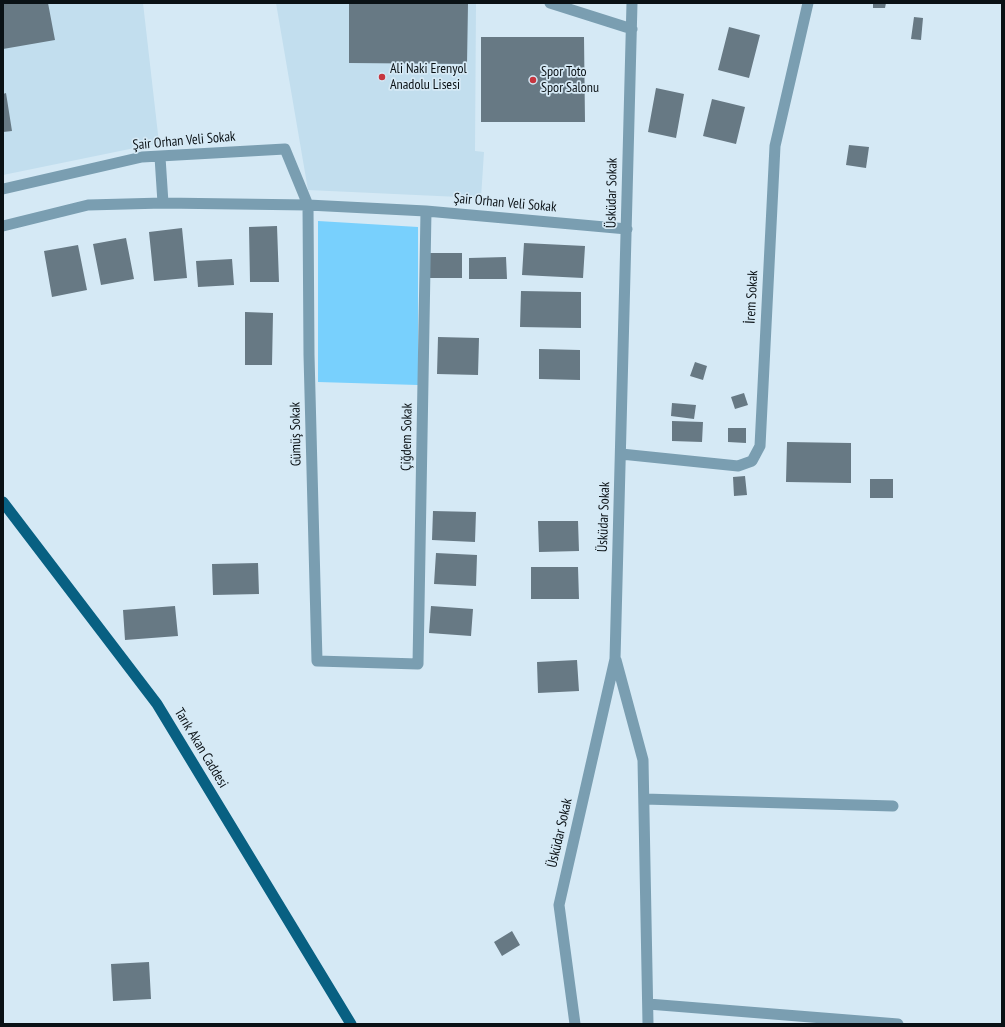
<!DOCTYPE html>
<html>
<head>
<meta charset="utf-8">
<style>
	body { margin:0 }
	#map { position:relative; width:1005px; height:1027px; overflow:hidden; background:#d5e9f5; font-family:"PT Sans Narrow",sans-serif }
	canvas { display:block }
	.frame { position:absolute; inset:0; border:4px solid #0a1115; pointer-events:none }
</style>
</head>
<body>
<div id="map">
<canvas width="1005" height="1027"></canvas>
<div class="frame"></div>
</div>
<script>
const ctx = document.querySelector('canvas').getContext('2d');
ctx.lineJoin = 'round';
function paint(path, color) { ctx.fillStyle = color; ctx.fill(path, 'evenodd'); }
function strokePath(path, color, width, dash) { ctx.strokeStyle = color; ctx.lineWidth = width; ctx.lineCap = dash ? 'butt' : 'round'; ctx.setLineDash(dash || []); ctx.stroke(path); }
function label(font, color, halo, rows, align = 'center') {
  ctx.font = font + ' "PT Sans Narrow",sans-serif'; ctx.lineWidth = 3.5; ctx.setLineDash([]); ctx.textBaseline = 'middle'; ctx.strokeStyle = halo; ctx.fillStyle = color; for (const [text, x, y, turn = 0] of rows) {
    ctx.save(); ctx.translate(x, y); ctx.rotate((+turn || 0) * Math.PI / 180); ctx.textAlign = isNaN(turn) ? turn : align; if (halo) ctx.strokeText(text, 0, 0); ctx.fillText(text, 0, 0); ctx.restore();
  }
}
const built = new Path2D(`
	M3 3H143L159 143 3 175Z
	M276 3H476L475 151 484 152 481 198 308 190Z`);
const green = new Path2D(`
	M318 221 418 227V385L318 382Z`);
const building = new Path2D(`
	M3 3H48L55 40 3 49Z
	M349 3 468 4 467 64 349 63Z
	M873 3H886L885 8H873Z
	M914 17 923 18 921 40 911 39Z
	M729 27 760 35 749 78 718 70Z
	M481 37H584L585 122H481Z
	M656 88 684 94 676 138 648 132Z
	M6 93 12 131 3 132V94Z
	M712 99 745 107 736 144 703 136Z
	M849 145 869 147 866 168 846 165Z
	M277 226 279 282H250L249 227Z
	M182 228 187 278 154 281 149 232Z
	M126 238 134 279 101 285 93 244Z
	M524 243 585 246 583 278 522 275Z
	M78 245 87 290 52 297 44 251Z
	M429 253H462V278H429Z
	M506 257 507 279H469V258Z
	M232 259 234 285 198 287 196 261Z
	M521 291 581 292V328L520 327Z
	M245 312 273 313 272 365H245Z
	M438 337 479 338 478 375 437 374Z
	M539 349 580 350V380L539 379Z
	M695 362 707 366 703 380 690 376Z
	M744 393 748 405 735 409 731 397Z
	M672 403 696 405 694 419 671 416Z
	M672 421 703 422 702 442 672 441Z
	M728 428H746V443L728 442Z
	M787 442 851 443V483L786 482Z
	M745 476 747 495 734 496 733 477Z
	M870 479H893V498H870Z
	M433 511 476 512 475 542 432 540Z
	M538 521H578L579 551 539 552Z
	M436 553 477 555 476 586 434 584Z
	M258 563 259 594 213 595 212 564Z
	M531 567H578L579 599H531Z
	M175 606 178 636 125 640 123 610Z
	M431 606 473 609 471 636 429 633Z
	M577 660 579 691 538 693 537 662Z
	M512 931 520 945 502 956 494 942Z
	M149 962 151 999 113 1001 111 964Z`);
const minor = new Path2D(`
	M550 3 632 29
	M160 157 163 203
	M3 189 142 157 285 149 308 205 309 355 317 661 418 664 426 211
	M3 226 88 205 163 203 308 205 426 211 627 229
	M621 454 738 466 752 461 760 446 775 146 808 3
	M616 660 643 760 648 1024
	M644 799 893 806
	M648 1004 898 1024
	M575 1024 559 905 615 659 632 3`);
const primary = new Path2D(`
	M3 502 157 704 351 1024`);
const markers = [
	[382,77,4,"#c6363f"],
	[533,80,4,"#c6363f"]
];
const poiNames = [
	["Ali Naki Erenyol",390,69],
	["Anadolu Lisesi",390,85],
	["Spor Toto",541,72],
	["Spor Salonu",541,88]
];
const streetNames = [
	["Şair Orhan Veli Sokak",184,141,-5],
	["Üsküdar Sokak",612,193,-89],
	["Şair Orhan Veli Sokak",505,203,5],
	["İrem Sokak",752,297,-87],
	["Gümüş Sokak",296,434,-91],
	["Çiğdem Sokak",407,437,-89],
	["Üsküdar Sokak",604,517,-88],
	["Tarık Akan Caddesi",201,748,59],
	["Üsküdar Sokak",560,833,-77]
];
paint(built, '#c2deee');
paint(green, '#78d0fd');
paint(building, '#677984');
strokePath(minor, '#7a9eb1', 11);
strokePath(primary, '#086082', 11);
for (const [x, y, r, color] of markers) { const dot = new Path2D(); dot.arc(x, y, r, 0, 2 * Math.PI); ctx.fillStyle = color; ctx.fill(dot); strokePath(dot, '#d5e9f5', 1.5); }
label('14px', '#0a1115', '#d5e9f5', poiNames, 'left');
label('14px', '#0a1115', '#d5e9f5', streetNames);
</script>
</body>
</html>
